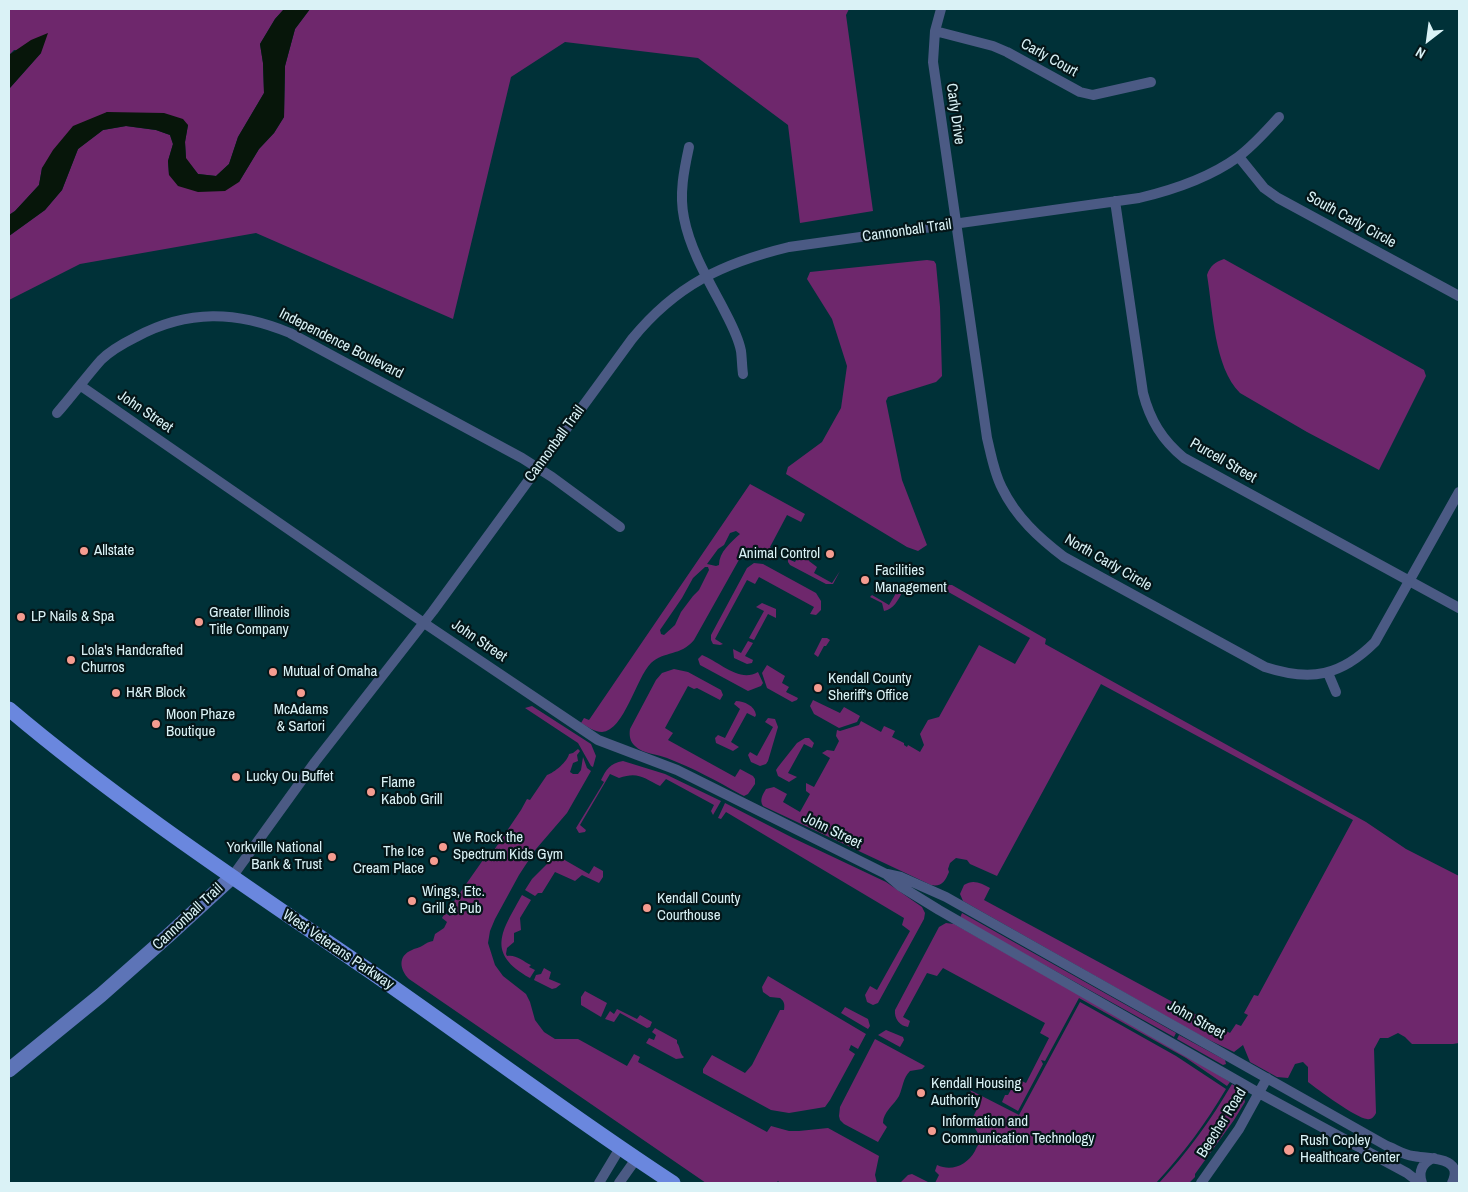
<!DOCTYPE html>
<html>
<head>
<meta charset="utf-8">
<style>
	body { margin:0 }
	#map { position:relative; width:1468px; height:1192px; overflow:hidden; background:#003138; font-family:"Archivo Narrow",sans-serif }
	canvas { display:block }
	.frame { position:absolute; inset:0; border:10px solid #daf2f6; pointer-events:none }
	.north { position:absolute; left:1403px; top:15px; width:50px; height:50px; -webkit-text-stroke:4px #041619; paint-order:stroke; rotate:210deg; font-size:14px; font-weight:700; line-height:20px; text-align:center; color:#daf2f6 }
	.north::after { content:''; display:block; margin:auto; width:18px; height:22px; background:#daf2f6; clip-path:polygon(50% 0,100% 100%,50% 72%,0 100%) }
</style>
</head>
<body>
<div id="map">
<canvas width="1468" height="1192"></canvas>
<div class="frame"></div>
<div class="north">N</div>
</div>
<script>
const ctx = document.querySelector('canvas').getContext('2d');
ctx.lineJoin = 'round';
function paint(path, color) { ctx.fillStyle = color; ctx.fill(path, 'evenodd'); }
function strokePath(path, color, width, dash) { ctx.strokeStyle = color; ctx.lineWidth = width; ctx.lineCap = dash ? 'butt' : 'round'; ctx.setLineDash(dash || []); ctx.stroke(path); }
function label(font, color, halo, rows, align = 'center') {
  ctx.font = font + ' "Archivo Narrow",sans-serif'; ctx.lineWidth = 4.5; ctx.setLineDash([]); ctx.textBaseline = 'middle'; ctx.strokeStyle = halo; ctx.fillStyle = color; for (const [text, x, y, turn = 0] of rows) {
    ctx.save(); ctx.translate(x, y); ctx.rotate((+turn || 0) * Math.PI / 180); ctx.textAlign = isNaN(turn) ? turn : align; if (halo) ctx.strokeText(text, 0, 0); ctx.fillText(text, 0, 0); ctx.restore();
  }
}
const green = new Path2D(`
	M9 9H284L275 19 260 44 263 63 264 93 238 137 229 164 216 176 198 174 186 159 185 142 188 125 107 112 42 168 39 185 15 211 9 215V89L41 53 14 50 9 55Z
	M310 9H849L846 15 873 211 800 223 788 125 698 58 565 42 511 77 453 319 256 233 80 264 9 300V236L45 210 62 190 78 149 103 130 126 126 156 130 170 135 173 144 168 161 169 175 239 182 259 149 274 133 284 117 285 66 295 29Z
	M1224 259 1424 370 1426 376 1379 470 1307 432 1240 393C1214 367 1213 311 1207 275 1210 266 1215 262 1224 259Z
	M927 260 934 261 936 264 940 307 942 376 936 382 888 397 886 401 902 480 927 545 918 551 907 547 786 474 788 467 822 442 841 408 847 366 832 319 807 279 810 272Z
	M750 484 805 514 801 522 787 515 770 547 776 552 774 554 755 551 740 558 694 640C681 656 664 651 651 663 636 678 624 731 602 732 594 732 587 726 581 723L584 718 589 720ZM736 531 740 534C731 542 719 552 719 565L716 566 707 564 718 549 724 545 730 533ZM705 567H708L709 570 699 590 693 596 681 612 675 625 664 635 661 634 660 630 682 598 693 578Z
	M803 548 804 555 808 557 809 561 817 567 814 573 832 583 840 571 833 584H826L790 565 788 562V559L795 562Z
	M754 563 763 564 816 593 821 601V610L816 615 810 614 814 607 759 577 755 584 747 580 715 639 723 644 720 645 713 644 711 640V635L747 568Z
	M936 585H952L1046 639 1045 644 1366 822 1406 849 1459 876V1043L1453 1044H1412L1405 1037 1398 1033 1388 1038H1380L1374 1049 1376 1113C1374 1117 1371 1120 1367 1119 1356 1118 1317 1089 1308 1082V1067L1303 1062 1295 1064 1288 1078 1277 1077 1250 1062 1243 1045 1234 1052 1203 1037 963 901 960 894 964 885C973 879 981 883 990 888L984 900 1230 1033 1236 1024 1241 1026 1248 1015 1244 1013 1254 995 1258 996 1353 820 1101 684 997 876 970 864 967 860 956 858 950 863 948 869 949 872C945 881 942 887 931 885L763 806C759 800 763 794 766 789L774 787 787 794 783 802 800 812 810 794 806 791V783L814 787 830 758 822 753 827 750 834 751 839 741 836 736 837 730 840 731 859 725 861 721 881 732 884 726 895 731 892 737 904 743V745L907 747 908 745 920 752 924 745 920 734 928 720 939 717 979 645 1015 664 1030 638Z
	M899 588 903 589V591C898 600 894 609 884 611L882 603 870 597 872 595 889 605Z
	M762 603 776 609V618L768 614 754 640 749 638 764 611 756 607Z
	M822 638H827L830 640 826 646H824L818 657 814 654Z
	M748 641 753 643 745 656 753 660 752 663 747 664 734 658 733 649 741 653Z
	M702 655C720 662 739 683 758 672L763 683 761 686 748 691 700 665 698 659Z
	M767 665 785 676 782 683 789 687 786 692 798 698 797 700 792 702 767 688 762 673Z
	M674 669 688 672 721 690 723 695 720 700 697 688 694 689 688 686 665 728 673 733 668 740 735 777 740 769 753 776 755 779V784L748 794 744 796 740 794C717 781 693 768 667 758 657 754 643 754 635 746 630 742 629 735 630 729L656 680 662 673Z
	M813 700 840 713 844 707 860 716 857 722 839 728 814 714 810 706Z
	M736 701C744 701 755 706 756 715L755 717 747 713 731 742 739 747 733 751 716 743 715 738 718 735 725 738 740 709 734 704Z
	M532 706 591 744 596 756 593 767 591 766 578 743 525 708Z
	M768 718 775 719 778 727 768 761 766 764 760 766 751 762 748 755 750 752 757 756 773 727 765 722Z
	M805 738H809L814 743 812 748 804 744 788 773 797 777 789 782 778 776 776 770 778 767 797 743Z
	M578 749 580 751 577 755 578 761 573 763 570 772 573 774H578L581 770 583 757 587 768 591 771 567 813 536 849 519 875 495 919 490 931 488 943 495 965 503 976 526 994 530 1002 535 1020 544 1032 555 1039H578L627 1066 634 1054 640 1057 638 1062 767 1132 771 1126 789 1131H799L828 1128 879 1156 875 1175 877 1183H780L778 1181 776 1183H706L409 979C400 970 397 956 412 950 415 948 416 949 420 947 426 944 427 942 433 941L435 934 444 928 447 922 442 918 445 913 450 916 454 910 450 907 483 860 486 862 521 810 527 799 530 800 547 775C554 773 568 761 569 754L573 753Z
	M623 761 665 774 721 801 713 815 711 811 714 805 666 779 660 786C644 778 638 771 619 778L610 774 580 825 586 830 585 832 579 833 576 828 604 782 601 780C606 770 610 763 623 761Z
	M725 803 793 838 886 882 922 907 925 913 924 919 878 1003 873 1005 867 1002 865 995 870 986 877 990 910 931 902 925 904 918 726 812 721 819 718 818Z
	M556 855 589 874 594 866 603 871V877L599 883 582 875 575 881 555 872 542 893H538L535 896 525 890 532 879Z
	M522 895 531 900 520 918 521 930 514 933V942L507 948 506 954 507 956C515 954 523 961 531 965L529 967 535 970 530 978C485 953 502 931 522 895Z
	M962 913 1176 1033 1174 1037 960 918Z
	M946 923 954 924 1181 1052 1230 1082 1227 1086 1186 1058 1079 998 1045 1061 1041 1060 1043 1064 1018 1111 1002 1102 1005 1095H1008L1017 1079 1026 1083 1049 1038 1040 1033 1045 1023 943 968 937 976 927 973 903 1017 910 1021 908 1027C900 1026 894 1019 895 1010L939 927Z
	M544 968 551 972 549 979 561 984 556 988 552 989 534 980 536 975 541 974Z
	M768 976 866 1034 858 1049 851 1045 849 1050 855 1054 830 1100 825 1107 789 1113 771 1110 703 1073V1069L712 1055 745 1073 752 1065 780 1010H784C785 1004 784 1001 780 998L770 997 763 992 762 987Z
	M585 991 607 1003 601 1017 581 1005V997Z
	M1080 1002 1176 1056 1226 1089C1206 1123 1183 1154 1156 1183H935L939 1175 935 1171 937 1165C952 1172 967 1165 975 1151 976 1148 979 1144 980 1140 980 1134 974 1127 970 1123L979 1105 970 1090 1019 1115Z
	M845 1007 868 1019 870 1026 868 1029 841 1013Z
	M617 1009 637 1019 640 1015 652 1022 650 1027 647 1028 620 1013 614 1022 605 1019 610 1011 614 1014Z
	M655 1028 677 1040V1043C681 1048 679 1053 684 1057L683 1058 676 1059 646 1043 649 1038 654 1040 656 1035 652 1032Z
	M886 1030 903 1037 904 1040 900 1047 878 1035Z
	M1179 1035 1225 1060 1226 1064 1223 1065 1177 1039Z
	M875 1039 925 1066 922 1069 910 1071C903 1078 903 1087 899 1096 894 1105 883 1112 883 1123L887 1127 878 1142 844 1124 840 1120 839 1116 840 1107Z
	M1232 1084 1243 1092 1245 1102 1234 1120 1195 1174V1177L1189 1183H1159C1187 1153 1211 1120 1232 1084Z
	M912 1174 930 1183H900L908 1175Z`);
const water = new Path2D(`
	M284 9H310L295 29 285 66 284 117 274 133 259 149 239 182 225 191 198 192 178 186 169 175 168 161 173 144 170 135 156 130 126 126 103 130 78 149 62 190 45 210 9 236V215L15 211 39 185 42 168 53 150 73 126 107 112 164 113 183 119 188 125 185 142 186 158 198 174 216 176 229 164 238 137 264 93 263 63 260 44 275 19Z
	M48 33 41 53 9 89V55L31 40Z`);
const street = new Path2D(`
	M941 9 935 31 933 62 987 438C991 454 994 473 1002 488 1016 517 1039 538 1064 557L1265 667C1311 682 1341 676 1375 642L1459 492
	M935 31 993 46 1007 52 1080 92 1093 95 1151 82
	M689 147C684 170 679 194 684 218 690 249 707 278 722 306 729 320 738 335 741 351 742 359 742 367 743 374
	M1239 157 1264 188 1278 198 1459 296
	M1115 201 1143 393C1150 420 1162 440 1184 458L1459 608
	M81 386 424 623 598 740 677 770 886 874 900 886 939 910 1259 1093 1407 1173 1420 1183
	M57 413C72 396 86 377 101 360 111 350 124 343 136 337 188 309 237 311 290 333L522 458 552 477 620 527
	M1328 673 1336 692
	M887 874 901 877 946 897 1387 1146C1395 1149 1404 1155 1413 1156 1428 1159 1465 1156 1452 1183
	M232 877 315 762 433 611 632 339C676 285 723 263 789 247L1139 198C1173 190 1209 178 1238 157 1253 146 1266 131 1279 117
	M599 1183 620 1148
	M619 1183 636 1159
	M1201 1183 1239 1129 1267 1078
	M1422 1183C1418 1172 1422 1162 1434 1158`);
const secondary = new Path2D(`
	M9 1070 101 995 170 934 232 877`);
const primary = new Path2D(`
	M9 709C125 807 252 890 377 976 476 1045 572 1117 673 1183`);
const markers = [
	[84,551,5,"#f59c90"],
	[830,554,5,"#f59c90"],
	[865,580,5,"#f59c90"],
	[21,617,5,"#f59c90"],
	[199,622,5,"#f59c90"],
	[71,660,5,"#f59c90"],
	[273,672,5,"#f59c90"],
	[818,688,5,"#f59c90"],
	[116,693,5,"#f59c90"],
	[301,693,5,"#f59c90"],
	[156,724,5,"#f59c90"],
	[236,777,5,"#f59c90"],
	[371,792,5,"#f59c90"],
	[443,847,5,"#f59c90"],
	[332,857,5,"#f59c90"],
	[434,861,5,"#f59c90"],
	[412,901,5,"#f59c90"],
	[647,908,5,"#f59c90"],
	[921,1093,5,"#f59c90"],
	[932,1131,5,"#f59c90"],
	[1289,1150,6,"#f59c90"]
];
const streetNames = [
	["Carly Court",1049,58,29],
	["Carly Drive",955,114,82],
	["South Carly Circle",1351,220,29],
	["Cannonball Trail",907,231,-8],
	["Independence Boulevard",341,344,27],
	["John Street",145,412,34],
	["Cannonball Trail",555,444,-54],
	["Purcell Street",1223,461,30],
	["North Carly Circle",1108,563,30],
	["John Street",479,641,34],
	["John Street",832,831,26],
	["Cannonball Trail",188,917,-43],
	["West Veterans Parkway",338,950,34],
	["John Street",1196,1020,29],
	["Beecher Road",1222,1123,-58]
];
const poiNames = [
	["Allstate",94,551],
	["Animal Control",820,554,"right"],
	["Facilities",875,571],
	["Management",875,588],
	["Greater Illinois",209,613],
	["Title Company",209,630],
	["LP Nails & Spa",31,617],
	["Lola's Handcrafted",81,651],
	["Churros",81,668],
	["Mutual of Omaha",283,672],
	["Kendall County",828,679],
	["Sheriff's Office",828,696],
	["H&R Block",126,693],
	["McAdams",301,710,"center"],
	["& Sartori",301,727,"center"],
	["Moon Phaze",166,715],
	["Boutique",166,732],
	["Lucky Ou Buffet",246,777],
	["Flame",381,783],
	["Kabob Grill",381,800],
	["We Rock the",453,838],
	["Spectrum Kids Gym",453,855],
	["Yorkville National",322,848,"right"],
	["Bank & Trust",322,865,"right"],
	["The Ice",424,852,"right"],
	["Cream Place",424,869,"right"],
	["Wings, Etc.",422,892],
	["Grill & Pub",422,909],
	["Kendall County",657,899],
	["Courthouse",657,916],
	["Kendall Housing",931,1084],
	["Authority",931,1101],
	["Information and",942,1122],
	["Communication Technology",942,1139],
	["Rush Copley",1300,1141],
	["Healthcare Center",1300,1158]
];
paint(green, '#6e276c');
paint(water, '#07160a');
strokePath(street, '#4b5a84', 10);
strokePath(secondary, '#5d74b7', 15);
strokePath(primary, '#6a87de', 15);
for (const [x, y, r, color] of markers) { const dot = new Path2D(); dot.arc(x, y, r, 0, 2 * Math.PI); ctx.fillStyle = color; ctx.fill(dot); strokePath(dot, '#041619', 2); }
label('15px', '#daf2f6', '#041619', streetNames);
label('15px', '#daf2f6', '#041619', poiNames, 'left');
</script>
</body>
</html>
